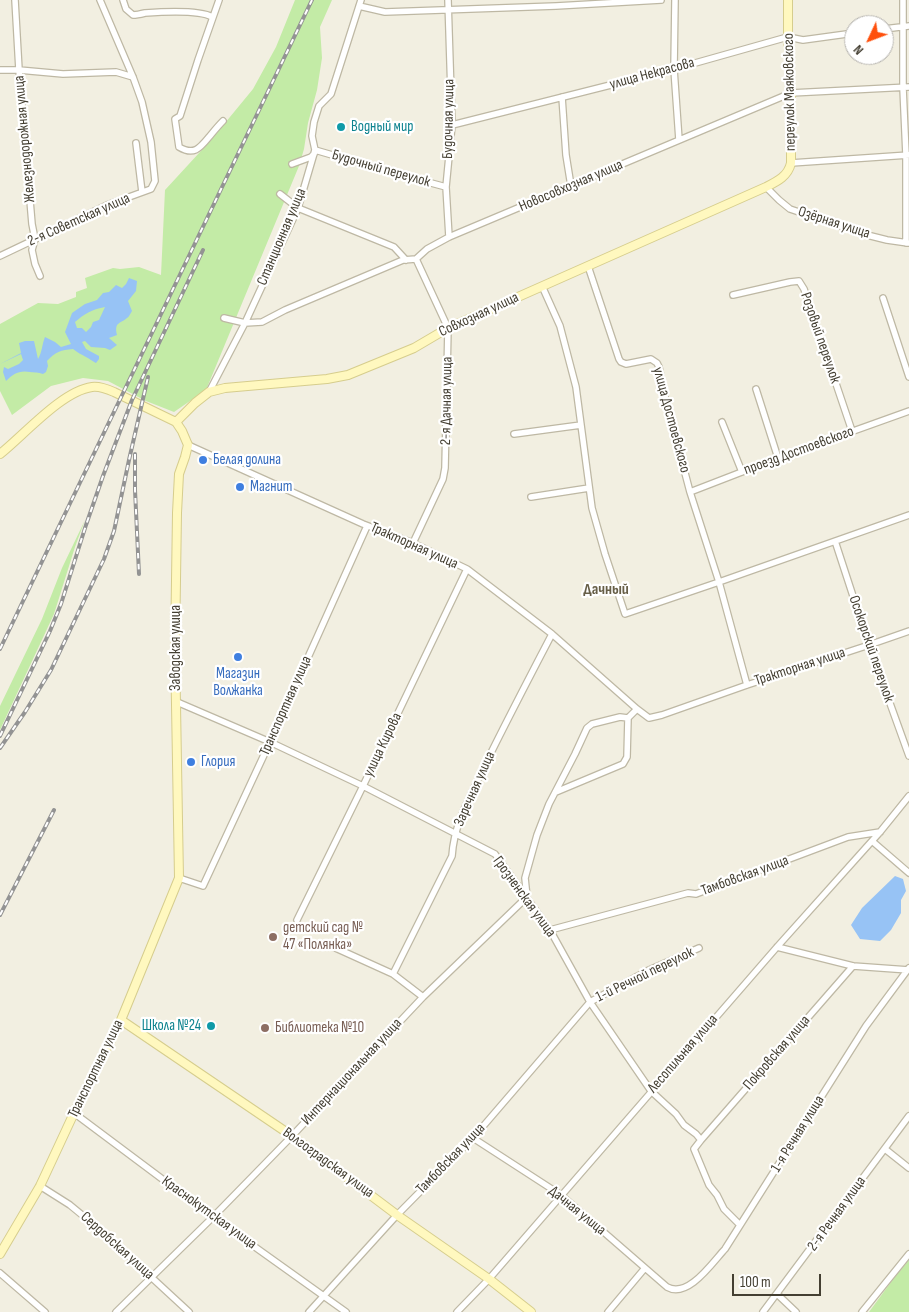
<!DOCTYPE html>
<html>
<head>
<meta charset="utf-8">
<style>
	body { margin:0 }
	#map { position:relative; width:909px; height:1312px; overflow:hidden; background:#f2efe1; font-family:"Sofia Sans Condensed",sans-serif }
	canvas { display:block }
	.north { position:absolute; left:844px; top:15px; width:50px; height:50px; box-sizing:border-box; background:#fff; border:1px solid #b4b2ad; border-radius:50%; rotate:227deg; font-size:14px; font-weight:700; line-height:20px; text-align:center; color:#443f32 }
	.north::after { content:''; display:block; margin:auto; width:18px; height:22px; background:#ff500c; clip-path:polygon(50% 0,100% 100%,50% 72%,0 100%) }
	.scale { position:absolute; left:732px; top:1274px; width:89px; height:22px; box-sizing:border-box; border:2px solid #443f32; border-top:0; padding-left:6px; font-size:15px; line-height:18px; white-space:nowrap; color:#443f32; -webkit-text-stroke:4px #fff; paint-order:stroke }
</style>
</head>
<body>
<div id="map">
<canvas width="909" height="1312"></canvas>
<div class="north">N</div>
<div class="scale">100 m</div>
</div>
<script>
const ctx = document.querySelector('canvas').getContext('2d');
ctx.lineJoin = 'round';
function paint(path, color) { ctx.fillStyle = color; ctx.fill(path, 'evenodd'); }
function strokePath(path, color, width, dash) { ctx.strokeStyle = color; ctx.lineWidth = width; ctx.lineCap = dash ? 'butt' : 'round'; ctx.setLineDash(dash || []); ctx.stroke(path); }
function label(font, color, halo, rows, align = 'center') {
  ctx.font = font + ' "Sofia Sans Condensed",sans-serif'; ctx.lineWidth = 4.5; ctx.setLineDash([]); ctx.textBaseline = 'middle'; ctx.strokeStyle = halo; ctx.fillStyle = color; for (const [text, x, y, turn = 0] of rows) {
    ctx.save(); ctx.translate(x, y); ctx.rotate((+turn || 0) * Math.PI / 180); ctx.textAlign = isNaN(turn) ? turn : align; if (halo) ctx.strokeText(text, 0, 0); ctx.fillText(text, 0, 0); ctx.restore();
  }
}
const green = new Path2D(`
	M295 0H332L320 27 322 58 317 90 308 123 304 149 299 166 206 390 174 412 146 401 108 381 83 378 51 386 12 415 0 391V324L38 303 58 304 76 297V292L87 288 85 278 113 268 120 269 139 267 161 275 165 190 211 140 253 89 276 47Z
	M85 520 75 547 54 614 0 730V706L42 619 62 568Z
	M909 1260V1312H869L894 1278Z`);
const water = new Path2D(`
	M129 278 137 281 136 291 128 301 132 311C130 314 129 317 127 318 120 324 114 322 117 335L109 338 117 345 110 350 105 348 91 347 85 341 82 342 86 349 99 356V359L96 363C92 361 90 359 86 357 81 354 78 353 73 349 61 350 55 352 47 361L48 366 46 372 43 374C38 372 35 373 30 372 19 370 13 374 6 381L3 372 4 367 8 369 19 364 23 360 21 354 0 364 21 353 19 343 25 341H34L38 359C42 353 42 344 45 337L55 342 61 347 71 344 65 332 72 313 85 304 97 300 103 293 109 292 116 285 122 288 126 284ZM105 307 99 320 93 322 91 327 86 332 82 328H77L75 322C84 314 93 309 105 307Z
	M895 876 903 879 906 891 901 900V913L891 930 880 941 860 939 851 925 862 908Z`);
const street = new Path2D(`
	M15 0 19 70 32 224 35 239 32 250 35 264 40 276
	M123 0 126 9 133 15C137 15 141 14 145 13 160 12 200 10 212 17
	M219 0 198 60 180 116 175 119 179 147C194 156 200 148 209 137 214 131 218 126 223 121
	M448 0 452 125 446 187 449 237
	M675 0 674 69 679 140
	M903 0V88L906 155V243
	M359 6 385 12 556 6 661 0
	M884 29 909 26
	M0 70H19L63 74 116 72 133 77
	M562 97 566 155 571 186
	M452 125 674 69 784 38 788 37 803 40 854 33
	M136 143 142 192
	M791 163 909 155
	M292 164 311 157 314 154 315 150 312 136 314 122 319 106 331 94 361 0
	M766 187 779 200 790 209 867 235 887 240 908 243
	M280 194 298 208 394 247 406 260
	M0 256 107 205 151 189 155 181 151 142 142 102 133 77 100 0
	M588 266 619 359 621 362 626 364 651 359 657 363 659 367 665 397 690 492 719 582 747 685
	M542 286 560 326 576 387 592 508 605 554 625 614 719 582 909 515
	M733 295 790 282 799 281 804 289 852 431
	M883 298 909 377
	M224 318 245 323 262 322 285 310 403 260 416 259 427 249 449 237 791 93 909 87
	M756 389 778 458
	M209 392 245 323 298 208 315 150 394 173 446 187
	M722 422 742 472
	M514 434 581 425
	M188 445 363 524 413 543 467 569 552 634 637 709 649 718 662 715 747 685 869 645 909 631
	M690 492 778 458 909 411
	M531 497 589 488
	M835 541 869 645 909 756
	M413 543 443 479 445 468 448 328 416 259
	M177 702 270 742 363 786 495 854 550 930 590 1002 651 1091 676 1114 684 1125 696 1134 701 1140 694 1149 709 1185 717 1195 724 1209 740 1225
	M556 792 623 764 627 757 628 718
	M872 841 909 873
	M179 878 203 886 270 742 367 526
	M297 920 363 786 467 569
	M550 930 688 893 696 894 848 837 880 832
	M329 945 393 974 423 997
	M777 947 853 966 909 970
	M393 974 452 856C454 823 471 795 484 767 506 722 529 678 552 634
	M74 1113 213 1217 346 1312
	M473 1138 561 1195 667 1287C688 1299 712 1263 725 1249L866 1026 909 968
	M701 1140 853 966
	M885 1149 909 1168
	M40 1186 70 1205 98 1228 189 1312
	M0 1273 45 1312
	M777 1294 796 1312
	M116 1312 213 1217 292 1136 423 997 527 897 525 878 537 835 549 804 575 754 587 728 592 724 620 717 628 718 637 709
	M309 1312 397 1215 473 1138 590 1002 647 971 699 948
	M457 1312 489 1279 777 947 880 832 909 796
	M608 1312 645 1268
	M763 1312 909 1116
	M862 1312 909 1254`);
const secondary = new Path2D(`
	M176 422 195 403 209 392 225 388 327 379 348 375 414 348 448 328 766 187C778 181 788 176 791 163V93L788 37V0
	M0 454C24 435 62 391 92 387 99 386 107 389 114 392L176 422
	M121 1020 292 1136 397 1215 489 1279 531 1312
	M0 1254 40 1186 74 1113 121 1020 179 878 175 647 177 513 179 474 185 457 188 445 182 431 176 422`);
const rail = new Path2D(`
	M135 454V490L139 574
	M0 649 312 0
	M0 736 50 631 61 604 86 525 103 476 132 400 203 250
	M0 748 25 712 51 670 104 559 114 531 129 460 148 377
	M0 915 54 810`);
const markers = [
	[341,127,5,"#0f9aa8"],
	[203,460,5,"#3f7fe0"],
	[240,487,5,"#3f7fe0"],
	[238,657,5,"#3f7fe0"],
	[191,762,5,"#3f7fe0"],
	[273,937,5,"#8d6e63"],
	[211,1026,5,"#0f9aa8"],
	[265,1028,5,"#8d6e63"]
];
const streetNames = [
	["улица Некрасова",652,74,-15],
	["переулок Маяковского",790,92,-91],
	["Будочная улица",449,119,-89],
	["Железнодорожная улица",25,139,-95],
	["Будочный переулок",381,169,16],
	["Новосовхозная улица",571,186,-23],
	["2-я Советская улица",79,220,-24],
	["Озёрная улица",834,223,18],
	["Станционная улица",282,237,-67],
	["Совхозная улица",479,315,-25],
	["Розовый переулок",820,338,71],
	["2-я Дачная улица",447,401,-89],
	["улица Достоевского",671,420,75],
	["проезд Достоевского",799,451,-20],
	["Тракторная улица",414,546,24],
	["Заводская улица",176,648,-90],
	["Осокорский переулок",871,649,71],
	["Тракторная улица",800,667,-18],
	["Транспортная улица",286,706,-66],
	["улица Кирова",383,745,-64],
	["Заречная улица",475,789,-66],
	["Тамбовская улица",745,876,-20],
	["Грозненская улица",524,897,54],
	["1-й Речной переулок",645,975,-26],
	["Покровская улица",777,1053,-49],
	["Лесопильная улица",683,1054,-49],
	["Транспортная улица",96,1069,-64],
	["Интернациональная улица",352,1072,-47],
	["1-я Речная улица",798,1134,-58],
	["Тамбовская улица",451,1159,-46],
	["Волгоградская улица",328,1163,36],
	["Дачная улица",577,1211,39],
	["Краснокутская улица",209,1213,36],
	["2-я Речная улица",837,1214,-54],
	["Сердобская улица",117,1246,42]
];
const cultureNames = [
	["Водный мир",351,127],
	["Школа №24",201,1026,"right"]
];
const shopNames = [
	["Белая долина",213,460],
	["Магнит",250,487],
	["Магазин",238,674,"center"],
	["Волжанка",238,691,"center"],
	["Глория",201,762]
];
const educationNames = [
	["детский сад №",283,928],
	["47 «Полянка»",283,945],
	["Библиотека №10",275,1028]
];
const neighbourhoodNames = [
	["Дачный",606,590]
];
paint(green, '#c3eba6');
paint(water, '#97c3f5');
strokePath(street, '#beb8a4', 8);
strokePath(secondary, '#d6cd8d', 10);
strokePath(street, '#fff', 5.5);
strokePath(secondary, '#fff8bf', 8);
strokePath(rail, '#939393', 4);
strokePath(rail, '#fff', 2, [5.5]);
for (const [x, y, r, color] of markers) { const dot = new Path2D(); dot.arc(x, y, r, 0, 2 * Math.PI); ctx.fillStyle = color; ctx.fill(dot); strokePath(dot, '#fff', 2); }
label('15px', '#443f32', '#fff', streetNames);
label('15px', '#0d838f', '#fff', cultureNames, 'left');
label('15px', '#366cbe', '#fff', shopNames, 'left');
label('15px', '#785e54', '#fff', educationNames, 'left');
label('bold 16px', '#675f48', '#fff', neighbourhoodNames);
</script>
</body>
</html>
